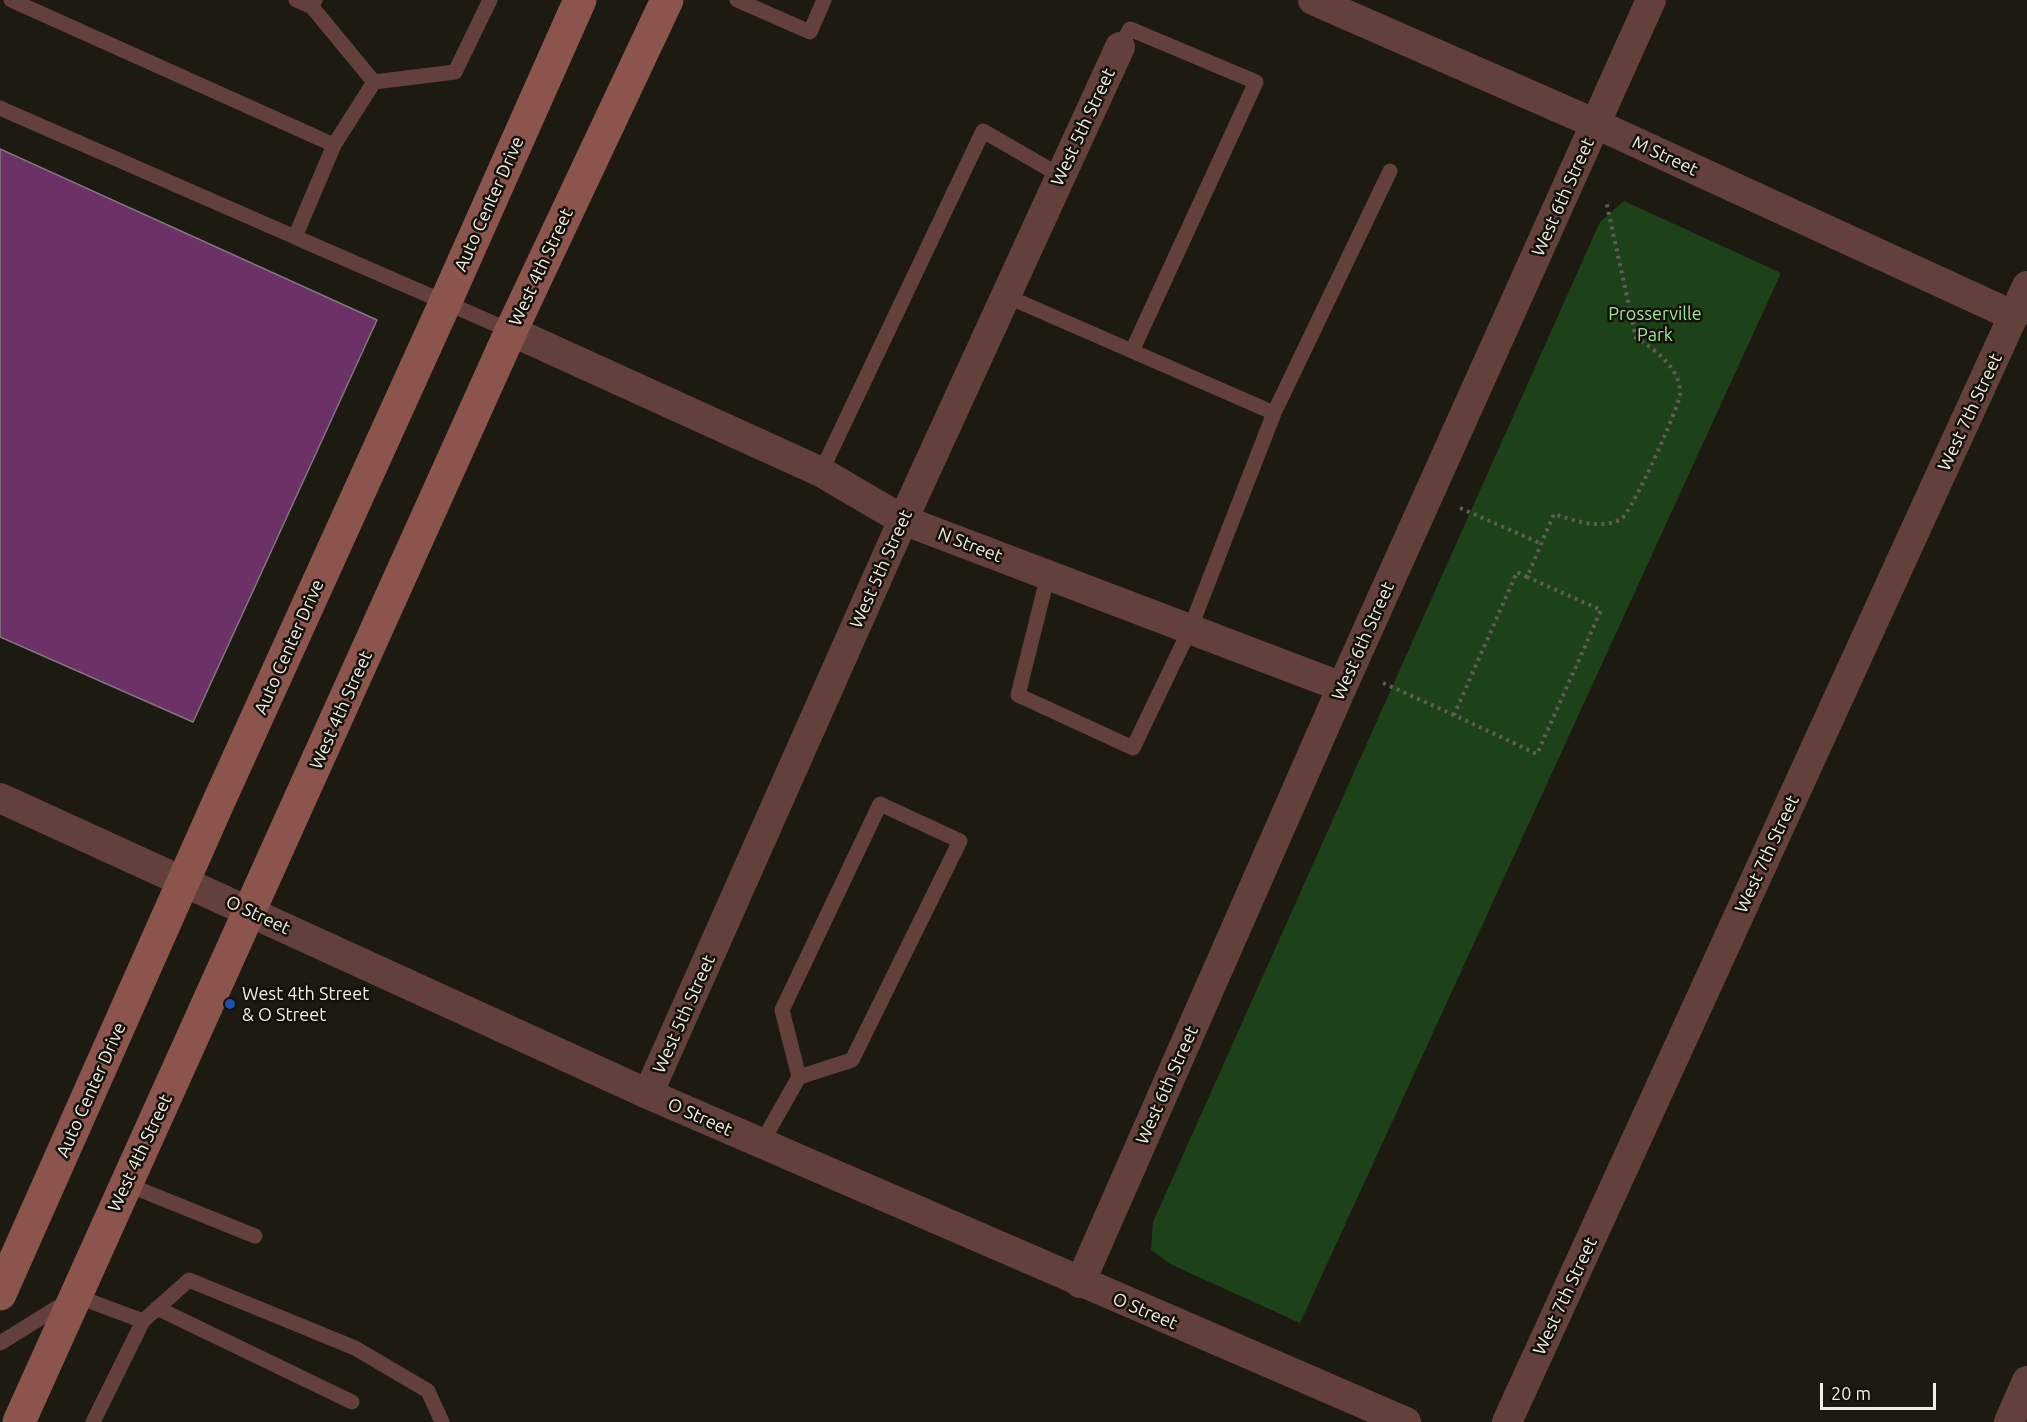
<!DOCTYPE html>
<html>
<head>
<meta charset="utf-8">
<style>
	body { margin:0 }
	#map { position:relative; width:2027px; height:1422px; overflow:hidden; background:#1d1a12; font-family:Ubuntu,sans-serif }
	canvas { display:block }
	.scale { position:absolute; left:1820px; top:1383px; width:116px; height:27px; box-sizing:border-box; border:3px solid #f0eee8; border-top:0; padding-left:8px; font-size:18px; line-height:21px; white-space:nowrap; color:#f0eee8; -webkit-text-stroke:4px #141109; paint-order:stroke }
</style>
</head>
<body>
<div id="map">
<canvas width="2027" height="1422"></canvas>
<div class="scale">20 m</div>
</div>
<script>
const ctx = document.querySelector('canvas').getContext('2d');
ctx.lineJoin = 'round';
function paint(path, color) { ctx.fillStyle = color; ctx.fill(path, 'evenodd'); }
function strokePath(path, color, width, dash) { ctx.strokeStyle = color; ctx.lineWidth = width; ctx.lineCap = dash ? 'butt' : 'round'; ctx.setLineDash(dash || []); ctx.stroke(path); }
function label(font, color, halo, rows, align = 'center') {
  ctx.font = font + ' Ubuntu,sans-serif'; ctx.lineWidth = 5; ctx.setLineDash([]); ctx.textBaseline = 'middle'; ctx.strokeStyle = halo; ctx.fillStyle = color; for (const [text, x, y, turn = 0] of rows) {
    ctx.save(); ctx.translate(x, y); ctx.rotate((+turn || 0) * Math.PI / 180); ctx.textAlign = isNaN(turn) ? turn : align; if (halo) ctx.strokeText(text, 0, 0); ctx.fillText(text, 0, 0); ctx.restore();
  }
}
const green = new Path2D(`
	M1624 201 1781 273 1300 1323 1170 1264 1151 1250 1153 1222 1600 222Z`);
const building = new Path2D(`
	M0 149 377 320 193 722 0 637Z`);
const path = new Path2D(`
	M1460 508 1542 544
	M1527 577 1517 572 1454 715 1537 754 1601 610 1527 577 1554 514C1576 521 1600 530 1621 519 1631 514 1679 408 1680 394 1681 369 1655 349 1636 338L1606 201
	M1383 683 1454 715`);
const lane = new Path2D(`
	M11 0 334 145 295 237 511 331
	M296 0 312 7
	M315 0 312 7 374 82
	M737 0 810 32 824 0
	M1120 47 1130 29 1256 82 1132 351
	M374 82 455 72 490 0
	M0 108 295 237
	M334 145 374 82
	M1006 296 1274 413 1190 629 1133 748 1018 695 1048 575
	M1274 413 1390 171
	M821 472 983 131 1061 176
	M761 1144 799 1077 852 1060 960 841 880 804 782 1010 799 1077
	M126 1184 255 1236
	M157 1308 352 1402
	M0 1343 76 1296 143 1321
	M93 1422 143 1321 189 1280 355 1348 428 1391 442 1422`);
const street = new Path2D(`
	M1313 0 1596 124 2014 316
	M511 331 821 472 903 520 1342 687
	M0 798 648 1094 1406 1422
	M648 1094 903 520 1120 47
	M1080 1283 1342 687 1651 0
	M1507 1422 2027 286
	M2009 1422 2027 1381`);
const secondary = new Path2D(`
	M0 1294 219 801 446 301 580 0
	M19 1422 511 331 667 0`);
const markers = [
	[230,1004,6,"#1a4fb4"]
];
const streetNames = [
	["West 5th Street",1083,127,-65],
	["M Street",1665,156,25],
	["West 6th Street",1563,197,-66],
	["Auto Center Drive",489,204,-66],
	["West 4th Street",541,267,-65],
	["West 7th Street",1970,412,-65],
	["N Street",970,545,21],
	["West 5th Street",881,569,-66],
	["West 6th Street",1363,641,-66],
	["Auto Center Drive",289,647,-66],
	["West 4th Street",341,710,-66],
	["West 7th Street",1767,854,-65],
	["O Street",258,915,25],
	["West 5th Street",684,1014,-66],
	["West 6th Street",1167,1085,-66],
	["Auto Center Drive",91,1090,-66],
	["O Street",700,1117,24],
	["West 4th Street",140,1153,-65],
	["West 7th Street",1565,1296,-65],
	["O Street",1145,1311,23]
];
const parkNames = [
	["Prosserville",1655,314],
	["Park",1655,335]
];
const poiNames = [
	["West 4th Street",242,994],
	["& O Street",242,1015]
];
paint(green, '#1d421a');
paint(building, '#6c3268');
strokePath(building, '#827881', 1.5);
strokePath(path, '#605d56', 4, [3, 4.5]);
strokePath(lane, '#63403b', 15);
strokePath(street, '#63403b', 30);
strokePath(secondary, '#8b544c', 33);
for (const [x, y, r, color] of markers) { const dot = new Path2D(); dot.arc(x, y, r, 0, 2 * Math.PI); ctx.fillStyle = color; ctx.fill(dot); strokePath(dot, '#141109', 2); }
label('18px', '#f0eee8', '#141109', streetNames);
label('18px', '#9bea92', '#141109', parkNames);
label('18px', '#f0eee8', '#141109', poiNames, 'left');
</script>
</body>
</html>
